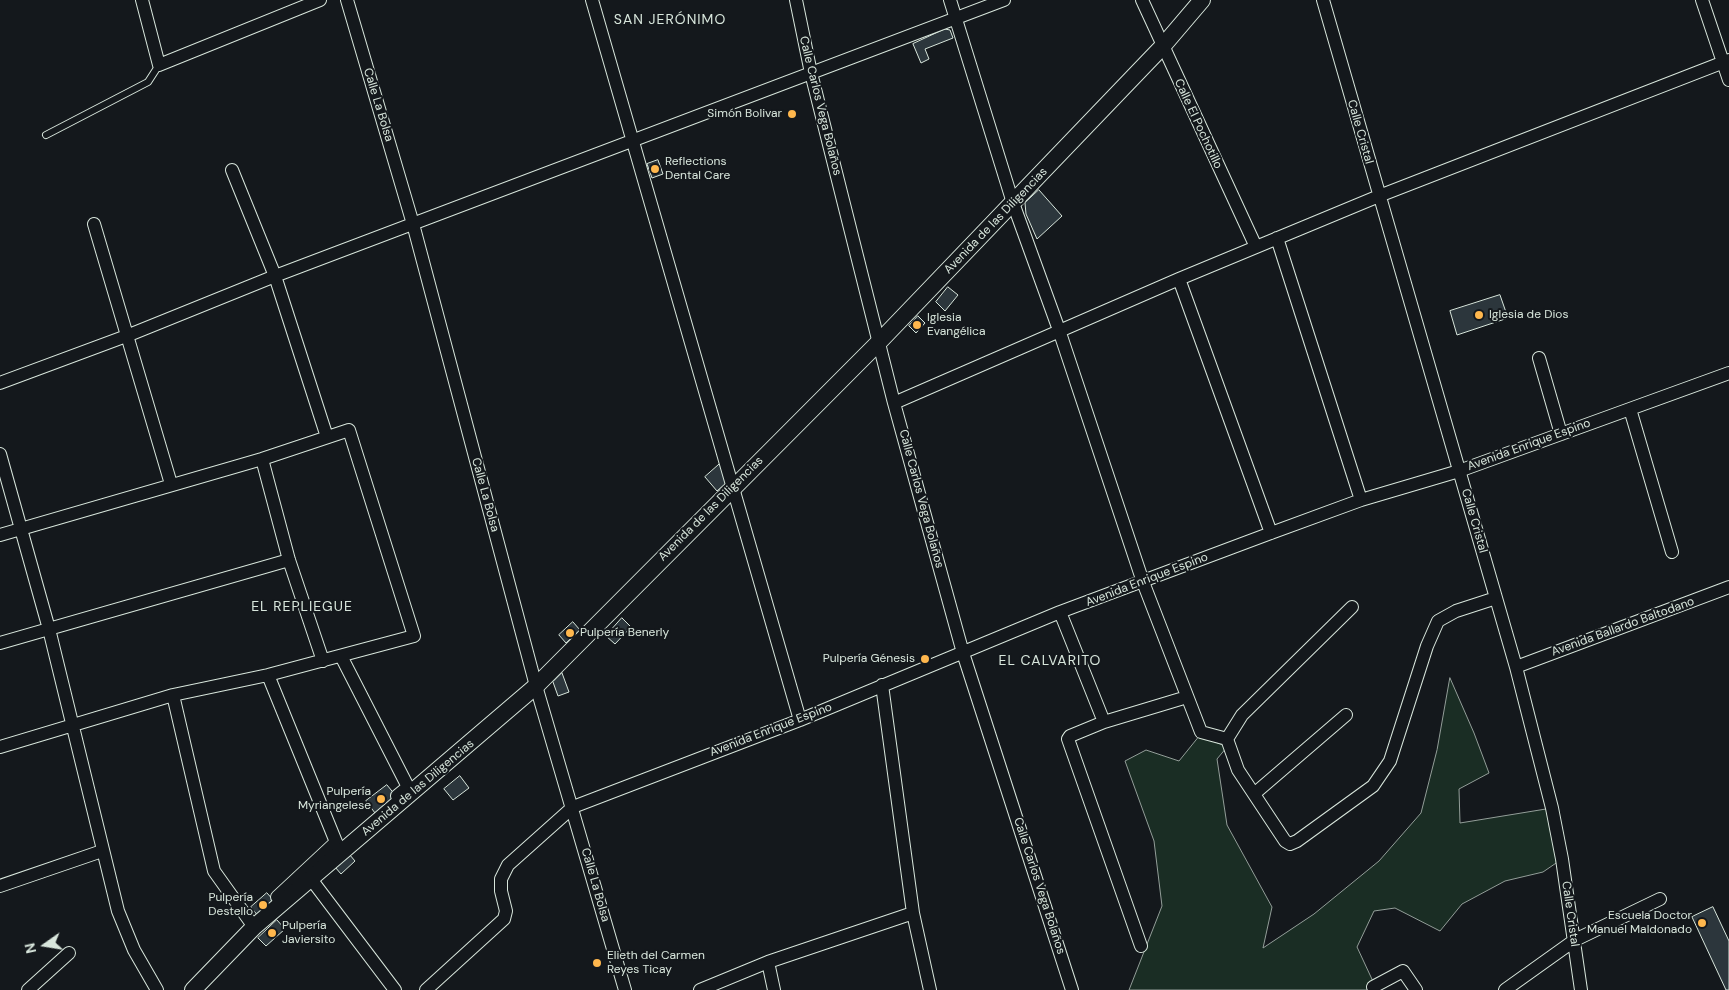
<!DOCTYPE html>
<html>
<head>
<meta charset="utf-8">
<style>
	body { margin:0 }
	#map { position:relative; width:1729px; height:990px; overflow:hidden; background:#14181c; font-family:"DM Sans",sans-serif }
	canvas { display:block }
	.north { position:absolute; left:20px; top:920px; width:50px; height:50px; -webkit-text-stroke:4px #14181c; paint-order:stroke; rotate:257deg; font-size:14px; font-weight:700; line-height:20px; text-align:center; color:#d8e6dc }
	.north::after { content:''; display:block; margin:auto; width:18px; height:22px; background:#d8e6dc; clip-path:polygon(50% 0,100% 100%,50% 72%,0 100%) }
</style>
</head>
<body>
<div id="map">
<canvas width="1729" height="990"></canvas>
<div class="north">N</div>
</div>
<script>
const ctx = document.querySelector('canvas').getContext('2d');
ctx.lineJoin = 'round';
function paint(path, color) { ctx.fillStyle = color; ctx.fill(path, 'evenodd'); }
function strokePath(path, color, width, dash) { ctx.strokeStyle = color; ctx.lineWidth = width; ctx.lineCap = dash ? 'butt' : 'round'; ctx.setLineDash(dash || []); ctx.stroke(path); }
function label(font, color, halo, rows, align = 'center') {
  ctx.font = font + ' "DM Sans",sans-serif'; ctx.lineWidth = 4; ctx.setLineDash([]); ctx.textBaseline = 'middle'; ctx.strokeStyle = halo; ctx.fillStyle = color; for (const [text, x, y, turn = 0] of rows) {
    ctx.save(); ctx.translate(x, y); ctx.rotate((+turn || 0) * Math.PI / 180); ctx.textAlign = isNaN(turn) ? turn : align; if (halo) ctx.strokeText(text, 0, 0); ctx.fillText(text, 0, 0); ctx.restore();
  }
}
const green = new Path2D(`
	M1450 678 1474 733 1489 773 1459 789 1460 823 1552 808 1562 859 1543 872 1505 881 1462 904 1440 931 1395 908 1374 911 1357 947 1377 990H1129L1162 906 1154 841 1125 761 1146 750 1179 761 1200 735 1227 747 1217 759 1227 825 1272 907 1263 948 1314 914 1379 861 1421 813 1437 750Z`);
const building = new Path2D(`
	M945 29 950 30 953 38 925 49 929 59 921 63 913 44Z
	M658 160 663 174 652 178 647 164Z
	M1039 190 1062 216 1037 239 1026 214 1025 203Z
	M948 287 958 295 945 311 936 302Z
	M1500 295 1508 318 1457 335 1450 311Z
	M918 316 925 323 916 333 909 326Z
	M723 461 727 482 717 491 705 477Z
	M622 618 631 627 615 644 606 636Z
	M573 622 580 630 566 643 559 635Z
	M562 673 569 692 558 696 553 682Z
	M460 776 469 788 453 800 444 789Z
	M387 785 396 796 375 813 366 801Z
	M349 854 355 861 341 874 335 867Z
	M267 893 275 902 258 916 251 907Z
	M1713 907 1729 941V990H1726L1692 917Z
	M277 920 285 929 266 946 258 938Z`);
const service = new Path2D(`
	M46 135 148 82 159 65`);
const minor = new Path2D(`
	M142 0 159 65 320 0
	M347 0 413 224 536 686 625 990
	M592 0 800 720
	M796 0 811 73 894 403 963 653 1072 990
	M950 0 1013 203 1059 330 1143 582 1201 732 1227 739 1238 770 1285 841 1290 844 1297 841 1373 786 1390 761 1427 646 1438 621 1456 611 1496 598
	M1142 0 1256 247
	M1323 0 1516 667 1552 808 1562 859 1581 990
	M1702 0 1729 80
	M232 170 275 276 327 437
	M94 224 171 484
	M1277 238 1361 500
	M1179 279 1271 533
	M1539 358 1561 434
	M0 383 129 335 275 276 1004 0
	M894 403 1179 279 1379 196 1729 60
	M1630 409 1672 552
	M0 454 49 629 118 911 134 950 157 990
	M262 459 289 560 323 661
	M0 535 262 459 349 430 414 636 268 675 173 695 0 747
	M1060 612 1104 722
	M0 643 289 560
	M341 656 408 787 397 796
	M1516 667 1729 587
	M268 675 336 842 342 852
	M882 685 913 913 930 990
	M173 695 214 871 254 927
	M1227 739 1242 715 1352 607
	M1254 794 1346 715
	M311 879 395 990
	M0 886 102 851
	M277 897 336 842
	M1141 946 1068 739 1070 736 1104 722 1187 697
	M768 962 774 990
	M1373 987 1403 971 1416 990
	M28 990 69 953
	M426 990 504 919 506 911 501 891V879L508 865 573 807 800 720 1060 612 1271 533 1361 500 1459 471 1729 373
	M700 990 768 962 913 913
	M1505 990 1575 940 1660 899`);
const tertiary = new Path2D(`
	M193 990 254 927 536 686 879 342 1162 47 1202 0`);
const markers = [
	[792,114,5,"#ffb74d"],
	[655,169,5,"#ffb74d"],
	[1479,315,5,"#ffb74d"],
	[917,325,5,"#ffb74d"],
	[570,633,5,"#ffb74d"],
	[925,659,5,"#ffb74d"],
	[381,799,5,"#ffb74d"],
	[263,905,5,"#ffb74d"],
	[1702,923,5,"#ffb74d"],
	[272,933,5,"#ffb74d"],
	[597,963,5,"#ffb74d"]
];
const streetNames = [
	["Calle La Bolsa",378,105,73],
	["Calle Carlos Vega Bolaños",820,106,76],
	["Calle El Pochotillo",1198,124,65],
	["Calle Cristal",1360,132,74],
	["Avenida de las Diligencias",996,221,-46],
	["Avenida Enrique Espino",1529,445,-20],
	["Calle La Bolsa",485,495,75],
	["Calle Carlos Vega Bolaños",921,499,75],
	["Avenida de las Diligencias",711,509,-45],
	["Calle Cristal",1474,521,74],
	["Avenida Enrique Espino",1147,580,-21],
	["Avenida Ballardo Baltodano",1623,627,-20],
	["Avenida Enrique Espino",771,730,-21],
	["Avenida de las Diligencias",418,788,-40],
	["Calle La Bolsa",595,885,74],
	["Calle Carlos Vega Bolaños",1039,886,72],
	["Calle Cristal",1570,914,82]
];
const poiNames = [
	["Simón Bolivar",782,114,"right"],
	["Reflections",665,162],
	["Dental Care",665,176],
	["Iglesia de Dios",1489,315],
	["Iglesia",927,318],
	["Evangélica",927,332],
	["Pulpería Benerly",580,633],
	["Pulpería Génesis",915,659,"right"],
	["Pulpería",371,792,"right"],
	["Myriangelese",371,806,"right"],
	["Pulpería",253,898,"right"],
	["Destello",253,912,"right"],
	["Escuela Doctor",1692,916,"right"],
	["Manuel Maldonado",1692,930,"right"],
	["Pulpería",282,926],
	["Javiersito",282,940],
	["Elieth del Carmen",607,956],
	["Reyes Ticay",607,970]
];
const neighbourhoodNames = [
	["SAN JERÓNIMO",670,20],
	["EL REPLIEGUE",302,607],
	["EL CALVARITO",1050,661]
];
paint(green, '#1a2d24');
strokePath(green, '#939e99', 1);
paint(building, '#2c363c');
strokePath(building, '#d8e6dc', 1);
strokePath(service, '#d8e6dc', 8);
strokePath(minor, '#d8e6dc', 14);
strokePath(tertiary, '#d8e6dc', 18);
strokePath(service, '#14181c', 6);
strokePath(minor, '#14181c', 12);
strokePath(tertiary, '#14181c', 16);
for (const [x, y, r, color] of markers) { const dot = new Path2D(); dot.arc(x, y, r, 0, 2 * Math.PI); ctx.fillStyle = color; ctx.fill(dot); strokePath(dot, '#14181c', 2); }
label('12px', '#d8e6dc', '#14181c', streetNames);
label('12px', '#d8e6dc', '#14181c', poiNames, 'left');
ctx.letterSpacing = '1px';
label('14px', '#d8e6dc', '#14181c', neighbourhoodNames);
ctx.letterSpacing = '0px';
</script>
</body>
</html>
